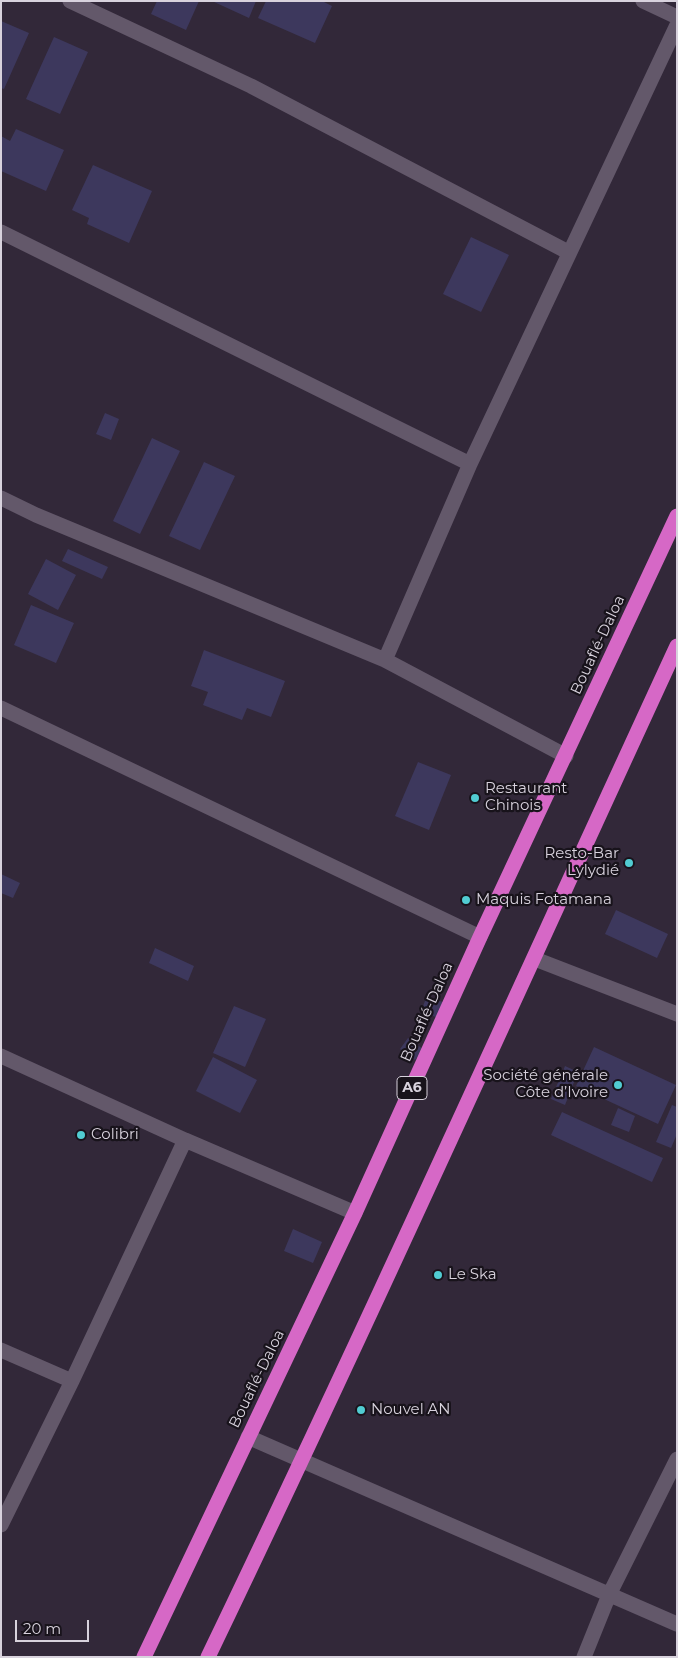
<!DOCTYPE html>
<html>
<head>
<meta charset="utf-8">
<style>
	body { margin:0 }
	#map { position:relative; width:678px; height:1658px; overflow:hidden; background:#322839; font-family:Montserrat,sans-serif }
	canvas { display:block }
	.frame { position:absolute; inset:0; border:2px solid #d8d2dd; pointer-events:none }
	.scale { position:absolute; left:15px; top:1620px; width:74px; height:22px; box-sizing:border-box; border:2px solid #d8d2dd; border-top:0; padding-left:6px; font-size:15px; line-height:18px; white-space:nowrap; color:#d8d2dd; -webkit-text-stroke:4px #18131b; paint-order:stroke }
</style>
</head>
<body>
<div id="map">
<canvas width="678" height="1658"></canvas>
<div class="frame"></div>
<div class="scale">20 m</div>
</div>
<script>
const ctx = document.querySelector('canvas').getContext('2d');
ctx.lineJoin = 'round';
function paint(path, color) { ctx.fillStyle = color; ctx.fill(path, 'evenodd'); }
function strokePath(path, color, width, dash) { ctx.strokeStyle = color; ctx.lineWidth = width; ctx.lineCap = dash ? 'butt' : 'round'; ctx.setLineDash(dash || []); ctx.stroke(path); }
function label(font, color, halo, rows, align = 'center') {
  ctx.font = font + ' Montserrat,sans-serif'; ctx.lineWidth = 4.5; ctx.setLineDash([]); ctx.textBaseline = 'middle'; ctx.strokeStyle = halo; ctx.fillStyle = color; for (const [text, x, y, turn = 0] of rows) {
    ctx.save(); ctx.translate(x, y); ctx.rotate((+turn || 0) * Math.PI / 180); ctx.textAlign = isNaN(turn) ? turn : align; if (halo) ctx.strokeText(text, 0, 0); ctx.fillText(text, 0, 0); ctx.restore();
  }
}
const building = new Path2D(`
	M157 1H199L186 30 151 14Z
	M212 1H256L249 18Z
	M266 1H322L332 6 315 43 258 18Z
	M1 21 29 33 4 89 1 88Z
	M54 37 88 52 60 114 26 99Z
	M16 129 64 150 46 191 1 171V136L10 141Z
	M93 165 152 191 129 243 87 224 89 218 72 210Z
	M471 237 509 255 481 312 443 294Z
	M105 413 119 419 111 440 96 434Z
	M152 438 180 451 140 534 113 521Z
	M204 462 235 476 200 550 169 536Z
	M68 549 108 567 102 579 62 561Z
	M46 559 76 575 58 610 28 594Z
	M31 605 74 623 56 663 14 645Z
	M204 650 285 681 271 717 247 708 242 720 203 705 208 692 191 686Z
	M418 762 451 775 429 830 395 816Z
	M1 874 20 883 13 898 1 893Z
	M616 910 668 934 657 958 605 934Z
	M155 948 194 966 188 981 149 963Z
	M427 996 445 1003 438 1018 421 1011Z
	M234 1006 266 1019 245 1067 213 1053Z
	M408 1038 423 1049 415 1060 400 1049Z
	M594 1047 676 1085 658 1124 576 1086Z
	M213 1057 257 1080 240 1113 196 1091Z
	M565 1066 578 1072 565 1105 551 1099Z
	M672 1105 677 1107V1134L671 1148 656 1142Z
	M618 1108 635 1116 629 1132 611 1125Z
	M562 1112 663 1158 652 1182 551 1135Z
	M293 1229 322 1242 313 1263 284 1251Z`);
const minor = new Path2D(`
	M70 1 251 86 568 252
	M643 1 677 17
	M1 232 470 464
	M1 498 36 515 385 660 566 756
	M385 660 470 464 677 25
	M1 708 480 937
	M535 959 677 1014
	M1 1056 185 1140 355 1213
	M1 1350 72 1381
	M248 1437 677 1624
	M1 1525 72 1381 185 1140
	M584 1657 609 1595 677 1459`);
const highway = new Path2D(`
	M144 1657 355 1213 480 937 677 516
	M208 1657C369 1322 521 984 677 646`);
const markers = [
	[475,798,5,"#51ccd2"],
	[629,863,5,"#51ccd2"],
	[466,900,5,"#51ccd2"],
	[618,1085,5,"#51ccd2"],
	[81,1135,5,"#51ccd2"],
	[438,1275,5,"#51ccd2"],
	[361,1410,5,"#51ccd2"]
];
const shields = [
	[412,1088,30]
];
const shieldNames = [
	["A6",412,1088]
];
const streetNames = [
	["Bouaflé-Daloa",598,645,-65],
	["Bouaflé-Daloa",427,1012,-66],
	["Bouaflé-Daloa",257,1379,-64]
];
const poiNames = [
	["Restaurant",485,789],
	["Chinois",485,806],
	["Resto-Bar",619,854,"right"],
	["Lylydié",619,871,"right"],
	["Maquis Fotamana",476,900],
	["Société générale",608,1076,"right"],
	["Côte d’Ivoire",608,1093,"right"],
	["Colibri",91,1135],
	["Le Ska",448,1275],
	["Nouvel AN",371,1410]
];
paint(building, '#3d385d');
strokePath(minor, '#63586a', 15);
strokePath(highway, '#d668c6', 15);
for (const [x, y, r, color] of markers) { const dot = new Path2D(); dot.arc(x, y, r, 0, 2 * Math.PI); ctx.fillStyle = color; ctx.fill(dot); strokePath(dot, '#18131b', 2); }
for (const [x, y, w] of shields) { const box = new Path2D(); box.roundRect(x - w / 2, y - 11.5, w, 23, 4); ctx.fillStyle = '#18131b'; ctx.fill(box); strokePath(box, '#d8d2dd', 1); }
label('bold 14px', '#d8d2dd', null, shieldNames);
label('15px', '#d8d2dd', '#18131b', streetNames);
label('15px', '#d8d2dd', '#18131b', poiNames, 'left');
</script>
</body>
</html>
